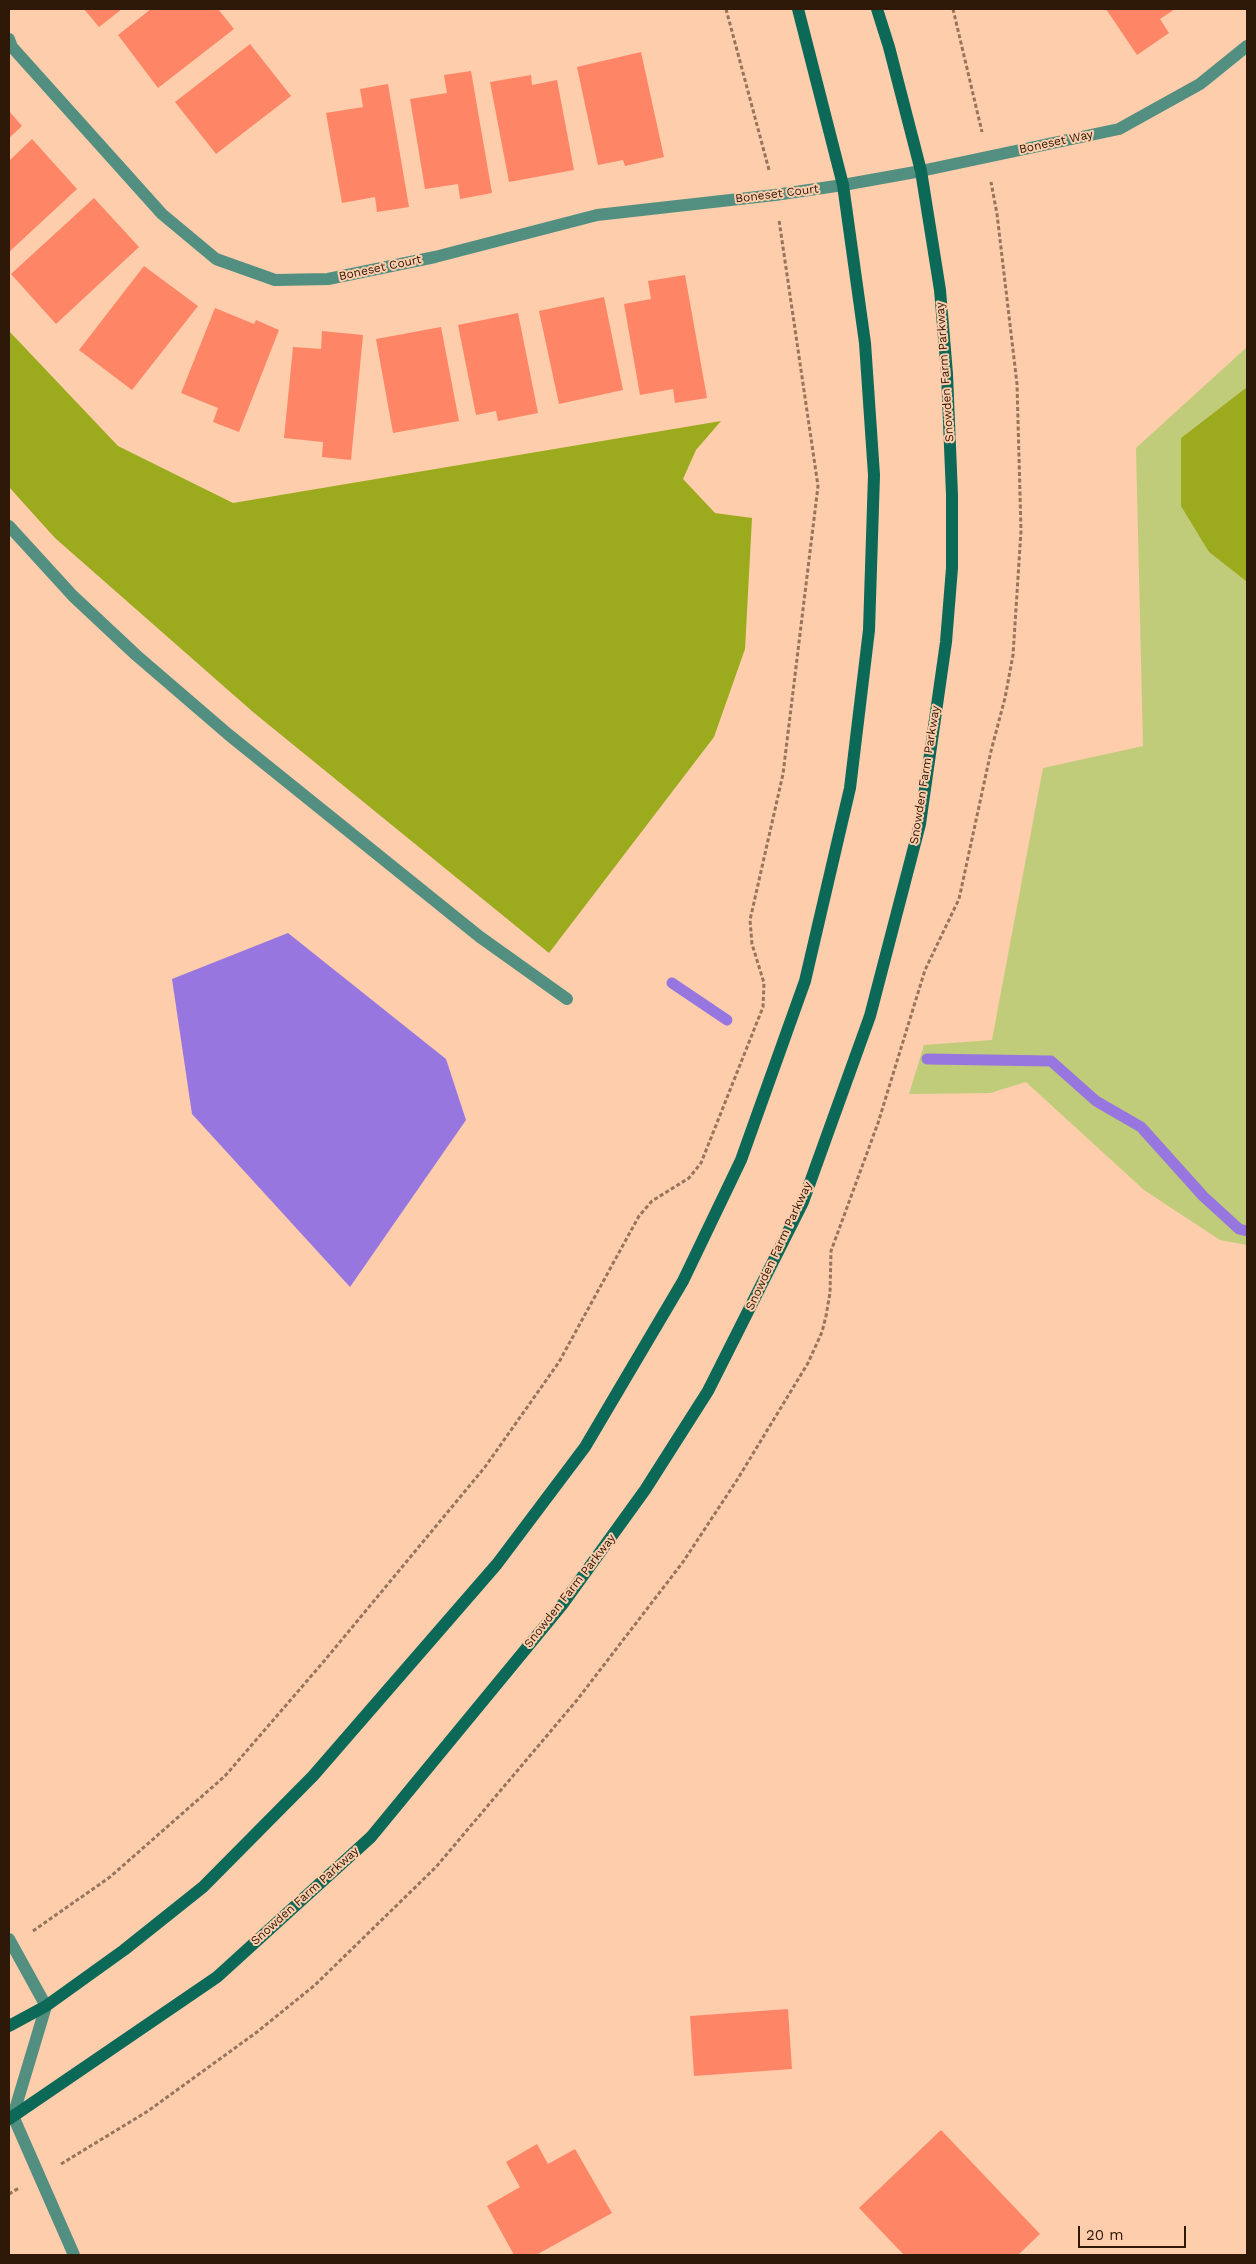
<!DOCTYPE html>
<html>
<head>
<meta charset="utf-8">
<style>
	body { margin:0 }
	#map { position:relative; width:1256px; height:2264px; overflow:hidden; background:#fdcdac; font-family:"Work Sans",sans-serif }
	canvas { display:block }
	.frame { position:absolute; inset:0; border:10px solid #2e1808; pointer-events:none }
	.scale { position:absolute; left:1078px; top:2226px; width:108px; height:22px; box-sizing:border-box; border:2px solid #2e1808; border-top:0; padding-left:6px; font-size:15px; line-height:18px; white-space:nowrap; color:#2e1808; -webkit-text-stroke:4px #fdcdac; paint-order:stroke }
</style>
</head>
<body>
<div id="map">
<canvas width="1256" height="2264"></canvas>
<div class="frame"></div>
<div class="scale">20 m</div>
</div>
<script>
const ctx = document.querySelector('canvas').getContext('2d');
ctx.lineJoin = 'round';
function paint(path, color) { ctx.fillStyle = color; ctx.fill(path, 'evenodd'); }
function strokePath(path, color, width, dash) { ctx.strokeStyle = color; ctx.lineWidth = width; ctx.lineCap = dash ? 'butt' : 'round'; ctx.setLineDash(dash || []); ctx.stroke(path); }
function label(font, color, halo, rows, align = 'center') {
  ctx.font = font + ' "Work Sans",sans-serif'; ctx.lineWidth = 4; ctx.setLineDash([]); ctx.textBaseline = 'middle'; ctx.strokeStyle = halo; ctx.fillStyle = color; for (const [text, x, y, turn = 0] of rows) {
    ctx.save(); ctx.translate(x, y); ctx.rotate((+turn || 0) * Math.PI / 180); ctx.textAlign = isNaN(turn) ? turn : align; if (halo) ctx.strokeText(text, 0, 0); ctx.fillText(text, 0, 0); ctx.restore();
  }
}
const green = new Path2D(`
	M1247 347V387L1181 438 1209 552 1247 582V1245L1220 1240 1144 1190 1026 1082 990 1093 909 1094 924 1045 992 1040 1043 768 1143 746 1136 448Z`);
const forest = new Path2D(`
	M9 331 118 446 233 503 721 421 696 450 683 479 715 513 752 518 745 649 714 737 549 953 253 712 55 538 9 487Z
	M1247 387V582L1209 552 1181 506V438Z`);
const water = new Path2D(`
	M288 933 446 1059 466 1120 350 1287 192 1114 172 979Z`);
const stream = new Path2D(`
	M672 983 727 1020
	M927 1059 1051 1061 1096 1101 1141 1127 1203 1196 1239 1229 1247 1231`);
const building = new Path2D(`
	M84 9H122L99 27Z
	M151 9H218L234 29 158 88 118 35Z
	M1106 9H1175L1160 19 1169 33 1137 55Z
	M250 44 291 96 216 154 175 102Z
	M641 52 664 157 625 166 623 160 598 165 577 67Z
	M471 71 492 193 460 199 458 184 425 189 410 99 447 93 444 75Z
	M531 75 532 85 557 80 574 170 509 182 490 82Z
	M388 84 409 207 377 212 375 197 342 203 326 113 363 107 360 89Z
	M9 111 22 126 9 138Z
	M32 139 77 189 9 252V161Z
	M94 198 139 247 56 324 11 274Z
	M144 266 198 306 132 390 79 350Z
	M685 275 707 398 675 403 673 389 640 395 624 304 651 299 648 281Z
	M604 297 623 390 559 404 539 311Z
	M215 308 254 324 256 320 279 330 239 432 213 422 218 408 181 393Z
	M518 313 538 413 498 421 496 411 476 415 458 325Z
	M441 327 459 421 393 433 376 339Z
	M322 331 363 335 351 460 322 457 323 442 284 438 293 347 321 349Z
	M788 2009 792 2069 694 2076 690 2016Z
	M941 2130 1040 2234 1018 2255H904L859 2208Z
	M537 2144 548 2164 575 2149 612 2213 536 2255H514L487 2206 520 2187 506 2162Z`);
const path = new Path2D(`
	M726 9 769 170
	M953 9 982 132
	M33 1931 110 1877 225 1776 325 1660 485 1467 559 1362 639 1216 652 1201 689 1178 701 1163 763 1007 764 983 752 944 750 920 783 774 818 486 779 220
	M61 2164 148 2111 257 2032 315 1985 436 1867 577 1700 683 1562 737 1480 808 1363 822 1332 826 1316 830 1293 831 1251 878 1123 925 970 959 899 991 751 1005 698 1013 655 1021 531 1017 384 997 214 991 182
	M9 2194 19 2188`);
const lane = new Path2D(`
	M9 526 73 596 136 655 229 735 480 937 567 999
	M13 2116 46 2006`);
const street = new Path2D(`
	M9 39 12 47 162 214 216 259 275 280 328 279 435 257 597 215 775 195 843 185 921 171 1119 129 1200 84 1247 46
	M9 1939 46 2006
	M13 2116 74 2255`);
const secondary = new Path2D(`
	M9 2026 46 2006 124 1950 203 1887 313 1776 497 1564 585 1447 683 1281 741 1160 805 981 850 788 869 630 874 475 865 343 843 185 798 9
	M9 2119 217 1977 371 1837 562 1605 645 1490 708 1391 803 1202 870 1016 920 824 946 642 952 568V495L947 374 940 290 921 171 889 47 877 9`);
const streetNames = [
	["Boneset Way",1056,142,-12],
	["Boneset Court",777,194,-7],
	["Boneset Court",380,268,-12],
	["Snowden Farm Parkway",945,372,-94],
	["Snowden Farm Parkway",925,775,-81],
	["Snowden Farm Parkway",779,1246,-65],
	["Snowden Farm Parkway",570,1591,-52],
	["Snowden Farm Parkway",305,1896,-42]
];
paint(green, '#c0cc79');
paint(forest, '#9caa1d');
paint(water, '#9777df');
strokePath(stream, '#9777df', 11);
paint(building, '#fe8666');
strokePath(path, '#97745c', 3, [4, 2.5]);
strokePath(lane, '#528f80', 12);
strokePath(street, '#528f80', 12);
strokePath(secondary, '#0c6857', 12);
label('12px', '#2e1808', '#fdcdac', streetNames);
</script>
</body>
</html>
